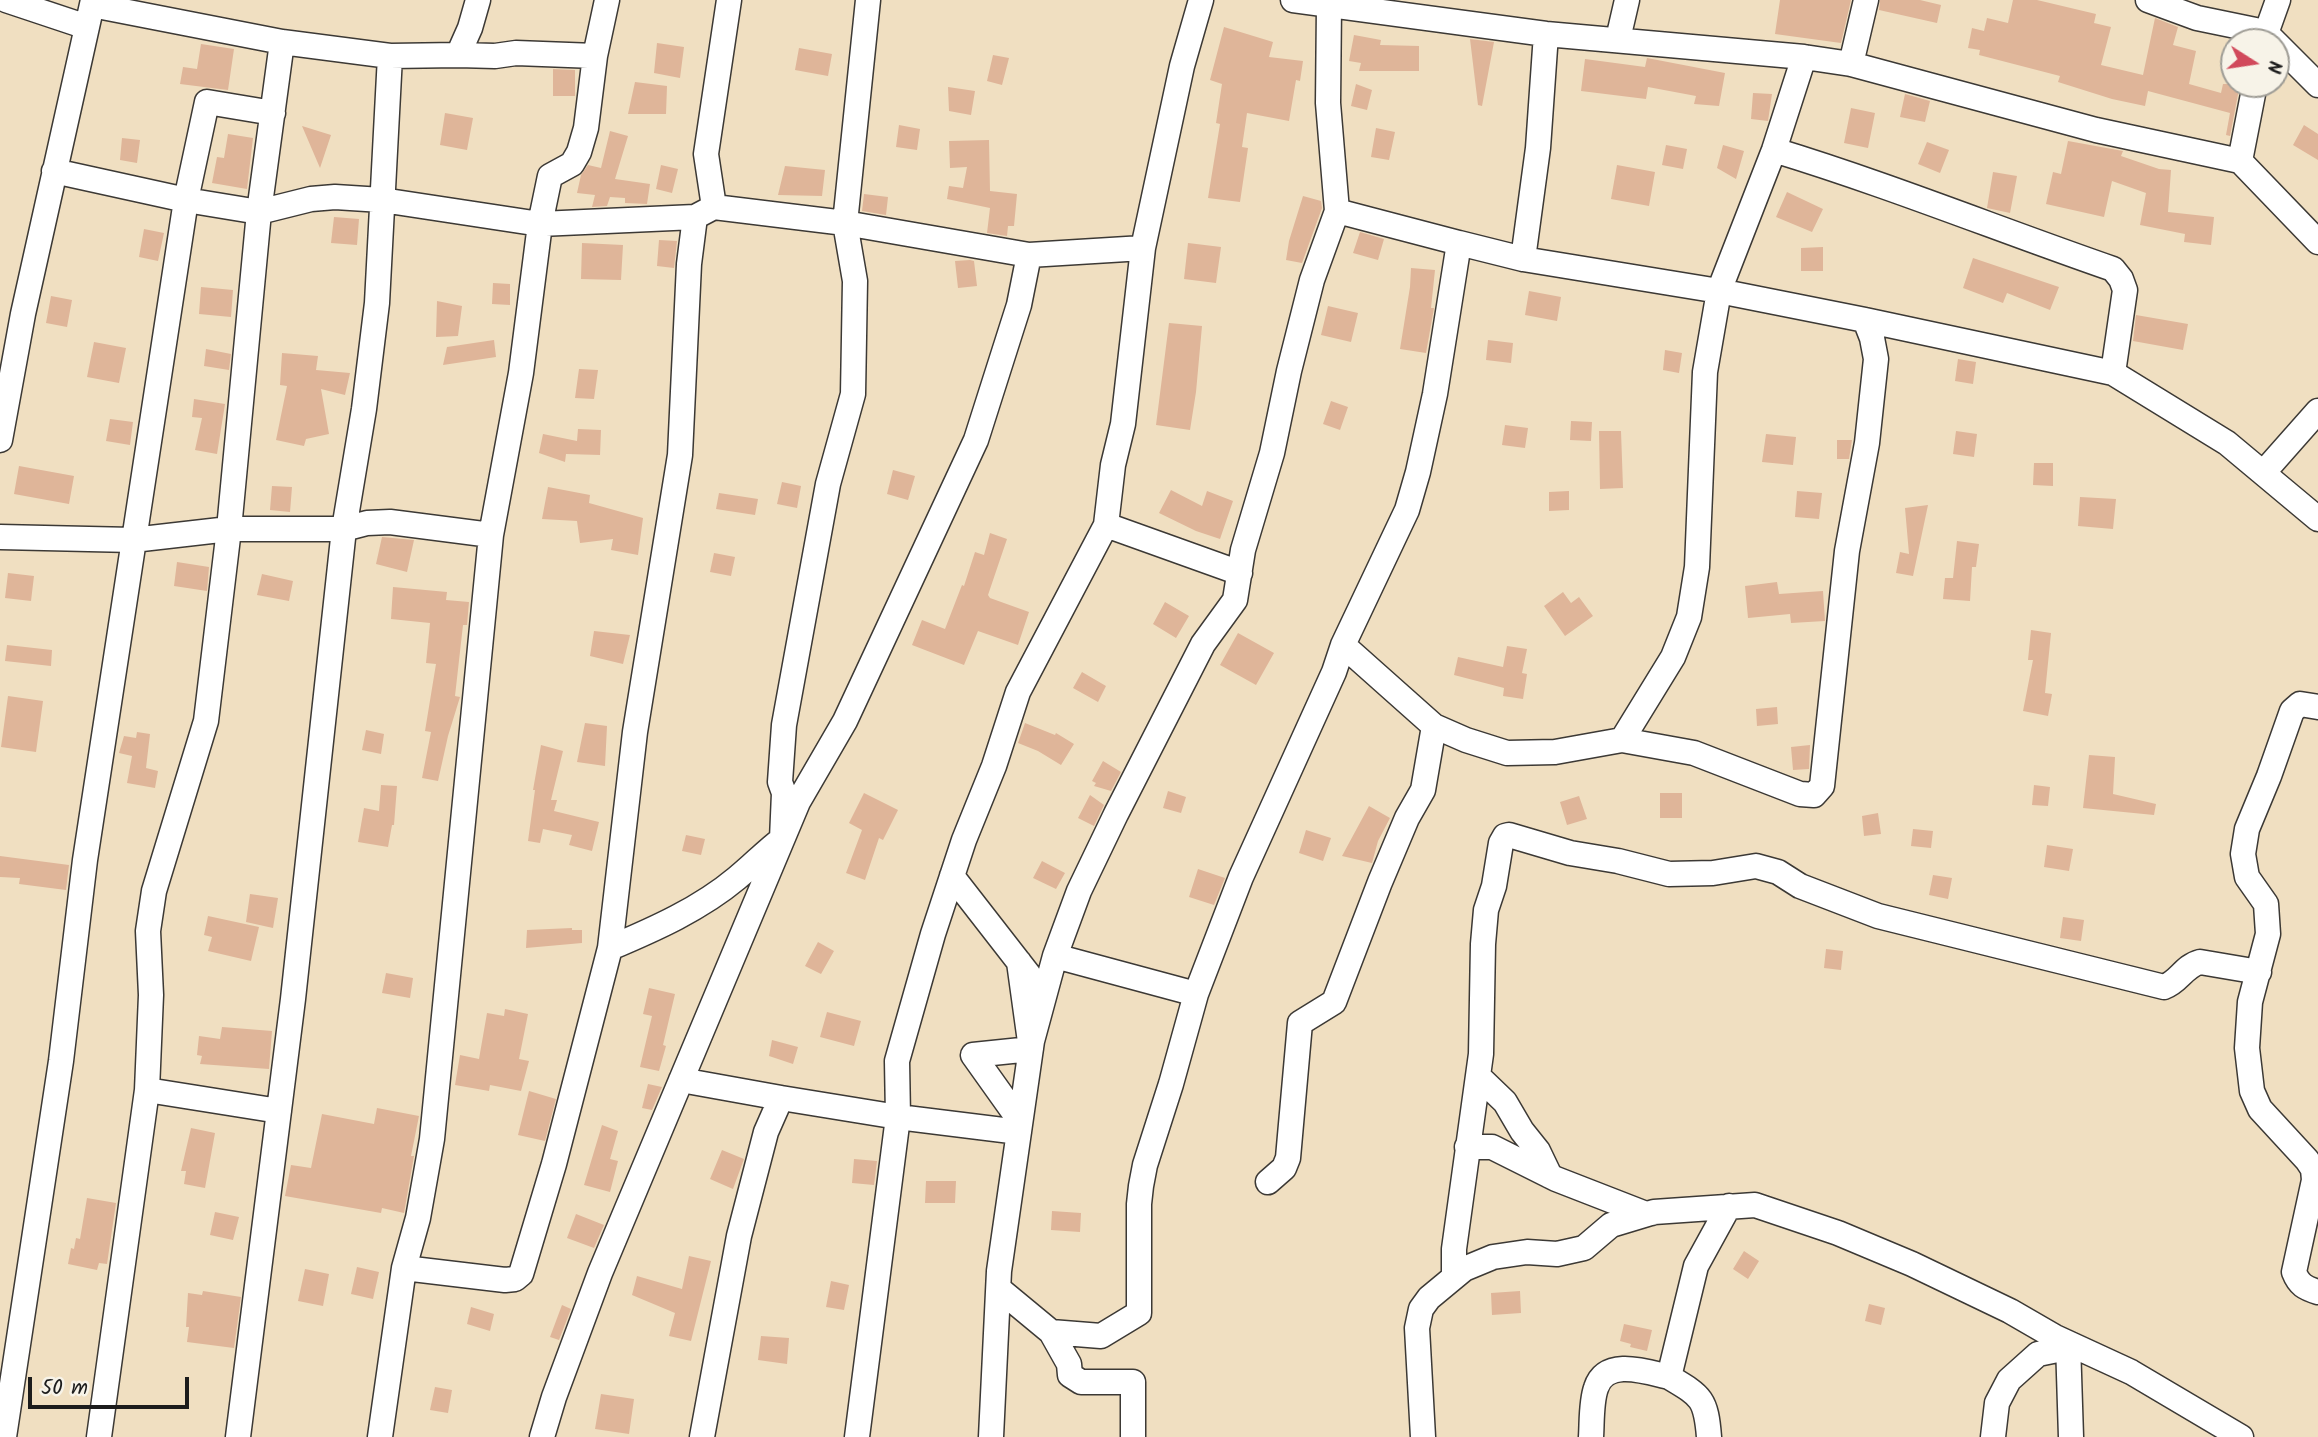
<!DOCTYPE html>
<html>
<head>
<meta charset="utf-8">
<style>
	body { margin:0 }
	#map { position:relative; width:2318px; height:1437px; overflow:hidden; background:#f0dfc1; font-family:Kalam,sans-serif }
	canvas { display:block }
	.north { position:absolute; left:2220px; top:28px; width:70px; height:70px; box-sizing:border-box; background:#f7f3e8; border:2px solid #9f9d96; border-radius:50%; rotate:102deg; font-size:19px; font-weight:700; line-height:28px; text-align:center; color:#1c1c1c }
	.north::after { content:''; display:block; margin:auto; width:24px; height:32px; background:#d1495b; clip-path:polygon(50% 0,100% 100%,50% 72%,0 100%) }
	.scale { position:absolute; left:28px; top:1377px; width:161px; height:32px; box-sizing:border-box; border:4px solid #1c1c1c; border-top:0; padding-left:9px; font-size:21px; line-height:24px; white-space:nowrap; color:#1c1c1c; -webkit-text-stroke:5px #f7f3e8; paint-order:stroke }
</style>
</head>
<body>
<div id="map">
<canvas width="2318" height="1437"></canvas>
<div class="north">N</div>
<div class="scale">50 m</div>
</div>
<script>
const ctx = document.querySelector('canvas').getContext('2d');
ctx.lineJoin = 'round';
function paint(path, color) { ctx.fillStyle = color; ctx.fill(path, 'evenodd'); }
function strokePath(path, color, width, dash) { ctx.strokeStyle = color; ctx.lineWidth = width; ctx.lineCap = dash ? 'butt' : 'round'; ctx.setLineDash(dash || []); ctx.stroke(path); }
const building = new Path2D(`
	M1780 0H1851L1841 43 1775 34Z
	M1880 0H1920L1941 5 1937 23 1879 10Z
	M2013 0H2037L2096 14 2094 23 2111 27 2101 65 2143 75 2155 18 2178 27 2173 45 2196 51 2189 84 2221 93 2223 84H2240L2230 136 2226 135 2230 113 2148 91 2145 106 2112 99 2058 82 2060 76 1979 55 1980 50 1968 48 1972 28 1984 31 1987 18 2008 23Z
	M1224 27 1273 42 1269 57 1303 61 1300 81 1296 80 1289 121 1247 113 1242 147 1248 148 1240 202 1208 198 1220 124 1216 123 1222 84 1210 80Z
	M1354 35 1381 40 1380 45 1419 46V71H1359L1361 63 1349 61Z
	M1470 39 1494 42 1482 106 1478 105Z
	M657 43 684 47 680 78 654 73Z
	M201 44 234 49 228 90 180 84 183 67 197 69Z
	M799 48 832 54 828 76 795 70Z
	M993 55 1009 58 1002 85 987 81Z
	M1647 58 1725 73 1719 106 1694 104 1696 96 1648 87 1646 99 1581 91 1585 59 1645 67Z
	M553 69 575 70V96H553Z
	M635 82 667 86 666 114H628Z
	M1356 84 1372 90 1367 110 1351 106Z
	M948 87 975 91 971 115 949 111Z
	M1753 93 1772 94 1768 121 1751 119Z
	M1905 94 1930 101 1925 122 1900 117Z
	M1851 108 1875 113 1868 148 1844 143Z
	M445 113 473 118 467 150 440 145Z
	M899 125 920 129 917 150 896 147Z
	M2304 125 2318 134V160L2293 145Z
	M302 126 331 135 320 168Z
	M1376 128 1395 132 1389 160 1371 157Z
	M610 131 628 136 615 179 650 184 647 204 625 203V198L610 197 607 206 592 207 595 195 577 193 581 175 588 165 601 168Z
	M228 134 253 138 247 189 212 183 217 157 224 158Z
	M122 138 140 140 137 163 120 160Z
	M989 140 990 191 1017 194 1014 226H1008L1007 236 987 233 990 208 947 199 949 186 963 188 967 167 950 168 949 141Z
	M2068 141 2123 151 2121 156 2159 169 2171 170 2168 212 2214 217 2211 245 2184 242 2185 234 2140 225 2146 193 2112 181 2104 217 2046 204 2053 172 2061 174Z
	M1927 142 1949 150 1940 173 1918 164Z
	M1666 145 1687 149 1683 169 1662 165Z
	M1723 145 1744 151 1736 179 1717 168Z
	M661 165 678 169 672 193 656 189Z
	M1617 165 1655 172 1649 206 1611 199Z
	M785 166 825 170 822 196 778 195Z
	M1993 172 2017 176 2010 213 1987 208Z
	M1787 192 1823 209 1812 232 1776 217Z
	M864 194 888 197 886 215 862 211Z
	M1303 196 1321 201 1322 208 1302 263 1286 260 1289 241Z
	M334 217 359 219 357 245 331 243Z
	M144 229 164 233 158 261 139 257Z
	M1360 232 1384 239 1378 260 1353 253Z
	M659 240 677 241 674 268 657 266Z
	M582 243 623 245 621 280 581 279Z
	M1188 243 1221 247 1216 283 1184 279Z
	M1823 247V271H1801V248Z
	M1973 258 2059 287 2050 310 2007 293 2003 303 1963 288Z
	M970 260 974 261 977 286 958 288 955 261Z
	M1411 268 1435 270 1431 308H1434L1426 353 1400 349 1410 287Z
	M493 283 510 284V305L492 304Z
	M201 287 233 290 231 317 199 314Z
	M1529 291 1561 297 1557 321 1525 315Z
	M51 296 72 300 67 327 46 323Z
	M437 301 462 306 458 336 436 337Z
	M1328 306 1358 313 1351 342 1321 335Z
	M2136 315 2188 324 2183 350 2133 341Z
	M1169 323 1202 326 1196 392 1190 430 1156 425Z
	M494 340 496 357 443 365 447 347Z
	M1488 340 1513 343 1511 363 1486 360Z
	M94 342 126 348 119 383 87 377Z
	M206 349 231 354 229 370 204 366Z
	M1665 350 1682 353 1679 373 1663 370Z
	M282 353 318 356 316 370 350 373 345 395 321 389 329 434 306 439 304 446 276 440 287 386 280 385Z
	M1958 359 1976 362 1973 384 1955 381Z
	M579 369 598 370 594 399 575 398Z
	M194 399 225 404 217 454 195 450 202 418 192 417Z
	M1331 401 1348 407 1340 430 1323 424Z
	M110 419 133 422 130 445 106 441Z
	M1571 421 1592 422 1591 441 1570 440Z
	M1505 425 1528 428 1525 448 1502 445Z
	M578 429 601 430 600 455 566 454 565 462 539 453 543 434 577 441Z
	M1599 431H1621L1623 488 1600 489Z
	M1956 431 1977 434 1974 457 1953 454Z
	M1766 434 1796 437 1793 465 1762 462Z
	M1837 440H1852L1849 459H1837Z
	M2034 463H2053V486L2033 485Z
	M19 466 74 476 69 504 14 494Z
	M893 470 915 476 908 500 887 494Z
	M782 482 801 486 797 508 777 504Z
	M272 486 292 487 290 512 270 510Z
	M548 487 590 495 589 503 643 518 638 555 611 550 613 539 580 543 577 521 542 519Z
	M1171 490 1202 506 1207 491 1233 501 1220 539 1196 531 1159 513Z
	M1569 491V510L1549 511V492Z
	M1797 491 1822 493 1819 519 1795 517Z
	M719 493 758 499 755 515 716 509Z
	M2080 497 2116 499 2113 529 2078 526Z
	M1928 505 1913 576 1896 573 1900 552 1909 554 1905 508Z
	M990 533 1007 539 988 595 990 598 1029 612 1018 645 978 631 964 665 912 645 922 620 945 629 962 585 964 586 975 552 984 555Z
	M382 537 414 540 407 572 376 564Z
	M1957 541 1979 544 1976 567H1972L1970 601 1943 599 1945 578H1953Z
	M714 553 735 557 731 576 710 572Z
	M177 562 209 567 207 591 174 586Z
	M8 573 34 576 31 601 5 598Z
	M262 574 293 581 289 601 257 595Z
	M1777 582 1779 594 1823 591 1825 621 1791 623 1790 614 1748 618 1745 586Z
	M393 587 447 592 446 600 469 602 467 625H463L455 696 460 697 448 736 438 781 422 778 431 732 425 731 436 664 426 663 430 623 391 619Z
	M1563 592 1571 603 1579 597 1593 616 1565 636 1544 606Z
	M1165 602 1189 616 1176 638 1153 624Z
	M2031 630 2051 633 2045 693 2052 694 2048 716 2023 711 2033 660H2028Z
	M594 631 630 635 623 664 590 656Z
	M1238 633 1274 653 1256 685 1220 665Z
	M7 645 52 650 51 666 5 661Z
	M1507 646 1527 649 1522 673 1527 674 1523 699 1503 696 1504 688 1454 675 1458 657 1503 667Z
	M1082 672 1106 686 1098 702 1073 688Z
	M8 696 43 701 36 752 1 747Z
	M1777 707 1778 724 1757 726 1756 709Z
	M585 723 607 726 605 766 577 762Z
	M1025 723 1055 735 1056 733 1074 744 1061 765 1038 751 1018 743Z
	M366 730 384 734 381 754 362 750Z
	M137 732 150 734 146 768 158 771 155 788 127 783 132 756 119 753 124 736 136 738Z
	M541 745 563 751 551 800H557L554 811 599 822 592 851 569 845 572 835 543 829 540 843 528 841 535 790H533Z
	M1810 745 1809 769 1793 770 1791 747Z
	M2089 755 2115 757 2113 794 2156 804 2154 815 2083 808Z
	M1103 761 1121 772 1111 791 1094 786 1096 783 1092 781Z
	M381 785 397 786 394 825H392L388 847 358 842 364 808 379 811Z
	M2034 785 2050 787 2048 806 2032 805Z
	M1168 791 1186 797 1181 813 1163 808Z
	M864 793 898 810 883 840 879 838 865 880 846 873 862 830 849 823Z
	M1660 793H1682V818H1660Z
	M1090 795 1104 805 1094 826 1078 818Z
	M1579 796 1587 819 1567 825 1560 802Z
	M1369 806 1390 818 1378 841 1372 863 1342 856Z
	M1878 813 1881 834 1864 836 1862 816Z
	M1913 829 1933 831 1931 848 1911 846Z
	M1306 830 1331 838 1323 861 1299 853Z
	M686 835 705 839 701 855 682 851Z
	M2047 845 2073 849 2069 871 2044 867Z
	M0 856 69 865 66 890 19 884 20 878 0 877Z
	M1042 861 1065 873 1056 889 1033 878Z
	M1198 869 1225 878 1214 905 1189 897Z
	M1933 875 1952 878 1948 899 1929 895Z
	M250 894 278 898 273 928 246 922Z
	M208 916 259 927 251 961 208 951 212 937 204 935Z
	M2063 917 2084 920 2081 941 2060 938Z
	M572 928V930H582V943L526 948 527 930Z
	M818 942 834 951 821 974 805 966Z
	M1826 949 1843 951 1841 970 1824 968Z
	M386 973 413 978 410 998 382 993Z
	M649 988 675 994 663 1045 666 1046 659 1071 640 1067 652 1016 643 1014Z
	M505 1009 528 1014 519 1059 529 1061 521 1091 490 1085 489 1091 455 1085 460 1055 479 1059 487 1013 504 1016Z
	M827 1012 861 1021 854 1046 820 1037Z
	M222 1027 272 1031 269 1069 200 1064 202 1056 197 1055 199 1036 220 1039Z
	M772 1040 798 1047 793 1064 769 1056Z
	M648 1084 662 1087 652 1110 642 1108Z
	M529 1091 556 1099 545 1141 518 1135Z
	M377 1108 419 1116 411 1156H414L404 1213 382 1208 381 1213 285 1196 291 1165 311 1168 322 1114 374 1124Z
	M602 1125 618 1131 610 1159 618 1161 610 1192 584 1185Z
	M191 1128 215 1133 205 1188 184 1184 186 1171H181Z
	M722 1150 744 1159 733 1189 710 1179Z
	M854 1159 877 1161 874 1185 852 1183Z
	M926 1181H956L955 1203H925Z
	M87 1198 116 1203 107 1264 99 1263 97 1270 68 1264 71 1248 74 1249 76 1238 80 1239Z
	M1052 1211 1081 1213 1080 1232 1051 1230Z
	M215 1212 239 1217 233 1240 210 1235Z
	M576 1214 604 1225 594 1248 567 1238Z
	M1744 1251 1759 1261 1748 1279 1733 1269Z
	M689 1256 711 1261 691 1341 669 1336 675 1313 632 1295 637 1276 682 1289Z
	M357 1267 379 1272 373 1299 351 1294Z
	M305 1269 329 1274 323 1306 298 1301Z
	M831 1281 849 1285 844 1310 826 1307Z
	M203 1291 241 1297 234 1348 187 1342 189 1327H186L188 1293 202 1295Z
	M1520 1291 1521 1313 1492 1315 1491 1293Z
	M1869 1304 1885 1308 1881 1325 1865 1321Z
	M562 1305 571 1309 559 1340 550 1337Z
	M471 1307 494 1314 490 1331 467 1324Z
	M1624 1324 1652 1330 1647 1351 1630 1347 1631 1344 1620 1341Z
	M761 1336 789 1338 787 1364 758 1360Z
	M435 1387 452 1390 448 1413 430 1410Z
	M601 1394 634 1399 629 1434 595 1429Z`);
const minor = new Path2D(`
	M6 0 87 27
	M1293 0 1546 34 1804 57 1851 64 2096 130 2240 161 2318 242
	M2148 0 2197 18 2265 32 2275 42
	M92 5 282 42 390 56 458 55 470 28 478 0
	M1618 39 1627 0
	M2263 42 2278 0
	M2276 43 2318 85
	M458 55 495 56 516 53 595 56
	M1851 64 1866 0
	M1774 150C1889 185 2000 230 2113 269L2121 279 2125 290 2113 373
	M2240 161 2255 84
	M54 171 186 200 259 212 311 199 335 197 382 200 540 224 695 217 714 207 845 223 1029 255
	M714 207 706 154 729 0
	M1459 243 1523 259 1719 291 1865 320 2113 373 2227 443 2318 519
	M1523 259 1538 148 1546 34
	M0 440 23 314 93 0
	M2264 472 2318 411
	M1106 525 1240 573
	M0 537 133 540 229 529H344L367 523 390 522 491 535
	M1343 645 1434 726 1466 740 1507 753 1555 752 1622 740 1673 657 1689 617 1697 567 1705 372 1719 291 1774 150 1804 57
	M2318 707 2300 704 2292 711 2269 776 2247 829 2243 854 2247 877 2266 904 2268 934 2250 1002 2247 1048 2252 1091 2260 1109 2307 1160 2313 1169 2314 1180 2294 1272C2299 1285 2305 1288 2318 1292
	M1622 740 1694 753 1800 794 1814 795 1822 786 1847 551 1867 443 1876 359 1872 338 1865 320
	M952 876 1029 975
	M610 948C655 929 700 909 737 878 753 865 766 851 782 839L784 793 780 782 784 725 828 484 853 394 855 281 845 223 868 0
	M1055 956 1196 994
	M1019 962 1031 1049 973 1055 1020 1121
	M1479 1077 1505 1102 1522 1131 1538 1151 1550 1176
	M681 1080 781 1098 766 1132 739 1236 702 1437
	M147 1090 279 1111
	M781 1098 898 1117 1019 1132
	M1467 1147H1492L1556 1179 1646 1214 1652 1213
	M1268 1182 1284 1168 1288 1158 1300 1023 1334 1002 1380 882 1407 818 1423 790 1434 726
	M404 1268 505 1280 515 1279 521 1274 554 1164 610 948 635 732 680 455 689 264 695 217
	M1454 1277V1249L1481 1054 1483 944 1486 910 1494 886 1501 843 1505 836 1509 835 1570 853 1618 861 1669 874 1713 873 1756 866 1778 872 1800 886 1878 916 2164 987C2179 982 2184 966 2200 962L2259 972
	M999 1289 1051 1332 1101 1336 1139 1313V1204L1141 1186 1145 1165 1171 1084 1196 994 1241 877 1334 672 1343 645 1407 510 1418 472 1435 394 1459 243 1337 211
	M1051 1332 1069 1364 1070 1375 1081 1382H1133V1437
	M2068 1343 2071 1437
	M4 1437 61 1061 85 860 186 200 207 102 273 113
	M99 1437 147 1090 151 995 148 931 154 891 206 721 229 529 259 212 282 42
	M238 1437 293 999 344 529 364 409 377 303 390 56
	M380 1437 404 1268 418 1218 432 1139 491 535 521 373 540 224 550 176 572 164 579 152 586 128 595 56 607 0
	M542 1437 554 1397 600 1273 798 802 845 721 976 440 1019 305 1029 255 1143 248 1182 66 1201 0
	M857 1437 898 1117 897 1061 933 934 964 840 994 766 1018 692 1106 525 1113 465 1123 424 1143 248
	M991 1437 999 1271 1032 1041 1055 956 1079 891 1116 814 1203 644 1235 600 1243 550 1272 453 1289 371 1312 280 1337 211 1328 103 1329 5
	M1423 1437 1417 1328 1421 1309 1429 1298 1464 1269 1493 1257 1527 1252 1557 1254 1584 1248 1611 1225 1654 1212 1755 1205 1838 1233 1912 1264 2010 1311 2055 1337 2131 1372 2241 1437
	M1591 1437C1592 1422 1591 1402 1596 1388 1606 1357 1647 1372 1669 1377
	M1709 1437C1706 1398 1701 1396 1669 1377L1696 1266 1729 1206
	M1993 1437 1997 1403 2009 1380 2038 1354 2067 1348`);
paint(building, '#dfb599');
strokePath(minor, '#3c3935', 27);
strokePath(minor, '#fff', 24);
</script>
</body>
</html>
